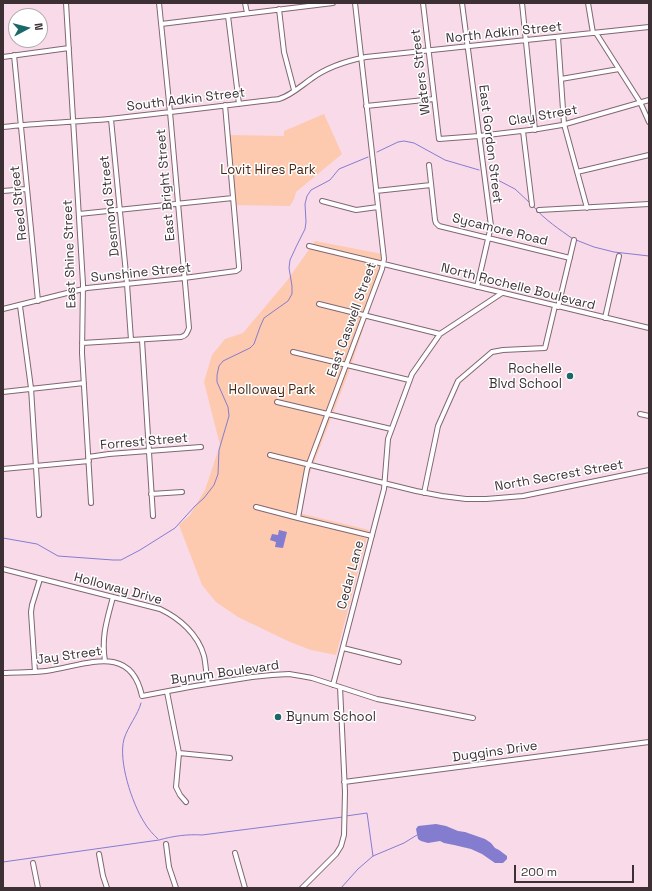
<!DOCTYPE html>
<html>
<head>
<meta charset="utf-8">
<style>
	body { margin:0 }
	#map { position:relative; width:652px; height:891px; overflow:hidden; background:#f9dae9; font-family:"Space Grotesk",sans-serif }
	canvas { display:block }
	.frame { position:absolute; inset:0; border:4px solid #3c3035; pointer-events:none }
	.north { position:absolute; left:8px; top:8px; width:40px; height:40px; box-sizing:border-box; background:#fff; border:1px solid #b1acae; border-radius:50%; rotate:83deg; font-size:11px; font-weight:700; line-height:16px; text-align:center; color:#3c3035 }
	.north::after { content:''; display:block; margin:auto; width:14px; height:18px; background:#1a6867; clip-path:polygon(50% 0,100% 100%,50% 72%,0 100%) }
	.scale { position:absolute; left:514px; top:865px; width:120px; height:18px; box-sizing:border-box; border:2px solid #3c3035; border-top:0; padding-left:5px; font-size:12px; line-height:14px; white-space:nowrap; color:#3c3035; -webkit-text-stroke:3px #fff; paint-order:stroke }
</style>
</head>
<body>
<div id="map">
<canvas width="652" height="891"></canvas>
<div class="frame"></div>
<div class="north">N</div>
<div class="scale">200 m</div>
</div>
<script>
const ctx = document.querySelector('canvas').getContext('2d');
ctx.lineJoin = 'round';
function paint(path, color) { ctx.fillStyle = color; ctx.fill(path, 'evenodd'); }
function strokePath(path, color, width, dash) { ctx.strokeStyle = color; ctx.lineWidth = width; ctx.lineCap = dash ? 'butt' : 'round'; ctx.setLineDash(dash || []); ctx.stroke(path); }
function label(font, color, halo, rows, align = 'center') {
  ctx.font = font + ' "Space Grotesk",sans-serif'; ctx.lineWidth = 3; ctx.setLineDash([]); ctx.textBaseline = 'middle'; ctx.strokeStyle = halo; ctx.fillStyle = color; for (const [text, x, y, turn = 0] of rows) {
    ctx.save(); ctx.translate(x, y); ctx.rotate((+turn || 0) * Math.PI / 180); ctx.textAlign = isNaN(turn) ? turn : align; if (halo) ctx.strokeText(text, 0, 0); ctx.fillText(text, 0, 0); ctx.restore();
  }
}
const green = new Path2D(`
	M324 114 342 154 296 192 294 199 290 206 233 205 229 135 284 136V131Z
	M315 241 382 254 368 314 350 369 295 512 369 530 336 655 311 650 290 642 238 617 216 602 202 585 179 525 190 515 205 490 220 445 204 382 212 355 225 339 243 333 286 282Z`);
const water = new Path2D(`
	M279 530 287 532 283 548 275 547 276 542 270 540 272 534 278 535Z
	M436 824 446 826 458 831 465 832 485 839 491 843 495 848 499 850 507 856V859L503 863H495L482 854 471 849 454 845 444 843 440 841 428 843 421 841 418 839 416 829 418 826Z`);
const stream = new Path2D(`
	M377 152 398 142 404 141 414 143 445 160 479 170
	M490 176 515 189 530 203
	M534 207C545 220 559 229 573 239
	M576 240 594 247 614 252 649 256
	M3 538 37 544 58 556 113 560H121L140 550 175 528 195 506 204 498 214 485 218 474 219 450 229 416 228 407 217 382V375L219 366 223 361 250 348 254 344 260 327 264 318 288 301 292 294V286L289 268 290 260 296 247 305 229 306 222 305 204 307 196 311 190 330 180 339 169 368 157
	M141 703C138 715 128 726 124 739 118 761 132 803 144 822 148 829 153 834 158 839
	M346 816 367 813 373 856
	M3 862 159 840C173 836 188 834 202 835L343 817
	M341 888 358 869 373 856 404 843 417 835`);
const minor = new Path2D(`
	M66 3 83 284 82 353 91 503
	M245 3 247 13
	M423 3 439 139 479 136 538 129 562 125 649 100
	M462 3 491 226 477 287
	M522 3 535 130
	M588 3 593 33
	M279 9 284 52 294 90
	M228 16 239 104
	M161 24 333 3
	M596 33 640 102 649 122
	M558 37 564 124 587 208
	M14 55 38 301
	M3 57 69 48
	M561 79 619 69
	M366 106 434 99
	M111 119 127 284 131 340
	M3 127C38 123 74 122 109 119 166 113 222 106 279 99 290 96 301 86 311 79 327 67 346 61 366 57L649 27
	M523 131 532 205
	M429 165 435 220 436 223 439 226 570 258
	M577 172 649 155
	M3 191 27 189
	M376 191 431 185
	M322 201 356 210 378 207
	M539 210 649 204
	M79 214 233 198
	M309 246 649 328
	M319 304 440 334
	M20 306 31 388 39 515
	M558 307 574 240
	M3 309 87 288 184 278 236 271 239 269V266L225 105
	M605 318 619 256
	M142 340 153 516
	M82 343 181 337C186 336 187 333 189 328L170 112 159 3
	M293 352 409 380
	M3 392 84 383
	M277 402 391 429
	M640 414 649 416
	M270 455 416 491 442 496 466 499H486L523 496 649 470
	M88 457 109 454 201 447
	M3 469 89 461
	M424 493 438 426 458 381 492 352 503 350 545 348 555 306
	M151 494 182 492
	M256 507 298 518 372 536
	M298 518 307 469 382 269 384 259 355 3
	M3 569 160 609C179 618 198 634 204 656 206 665 206 675 208 684
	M343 648 399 662
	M105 661C101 637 107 620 113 597
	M35 672 31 612 32 605 40 579
	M3 673C19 672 36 673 52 670 88 664 131 644 142 696L195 686 252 677 272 675 289 674 301 676 312 678 377 699 473 718
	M333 685 384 489 388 439 412 374 440 334 502 293
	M167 692 179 753 176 787 180 795 186 802
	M179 753 230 758
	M344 782 649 742
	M166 844 169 867 176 888
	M235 853 245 888
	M99 854 103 876 107 888
	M33 863 38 888
	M302 888 336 854 341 846 344 835 345 792 340 687`);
const markers = [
	[570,376,4,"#1a6867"],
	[278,717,4,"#1a6867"]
];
const streetNames = [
	["North Adkin Street",504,33,-6],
	["Waters Street",421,72,-97],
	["South Adkin Street",186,100,-7],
	["Clay Street",543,116,-10],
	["East Gordon Street",490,144,83],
	["East Bright Street",166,185,-95],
	["Reed Street",19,203,-96],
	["Desmond Street",110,206,-96],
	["Sycamore Road",500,230,14],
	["East Shine Street",70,254,-92],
	["Sunshine Street",141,273,-6],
	["North Rochelle Boulevard",518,287,14],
	["East Caswell Street",352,320,-70],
	["Forrest Street",144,442,-5],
	["North Secrest Street",559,476,-10],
	["Cedar Lane",351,575,-75],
	["Holloway Drive",118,589,15],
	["Jay Street",69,656,-8],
	["Bynum Boulevard",225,673,-8],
	["Duggins Drive",495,752,-8]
];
const parkNames = [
	["Lovit Hires Park",268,170],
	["Holloway Park",272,390]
];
const poiNames = [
	["Rochelle",562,369],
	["Blvd School",562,384],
	["Bynum School",286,717,"left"]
];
paint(green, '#fdcaaf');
paint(water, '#847ccf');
strokePath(stream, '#847ccf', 1);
strokePath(minor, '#816673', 6);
strokePath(minor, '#fff', 4);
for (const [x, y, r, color] of markers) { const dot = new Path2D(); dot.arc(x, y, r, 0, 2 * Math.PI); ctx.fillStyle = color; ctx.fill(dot); strokePath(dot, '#fff', 1.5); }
label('13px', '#3c3035', '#fff', streetNames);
label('13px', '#4a2713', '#fff', parkNames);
label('13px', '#3c3035', '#fff', poiNames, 'right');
</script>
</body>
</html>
